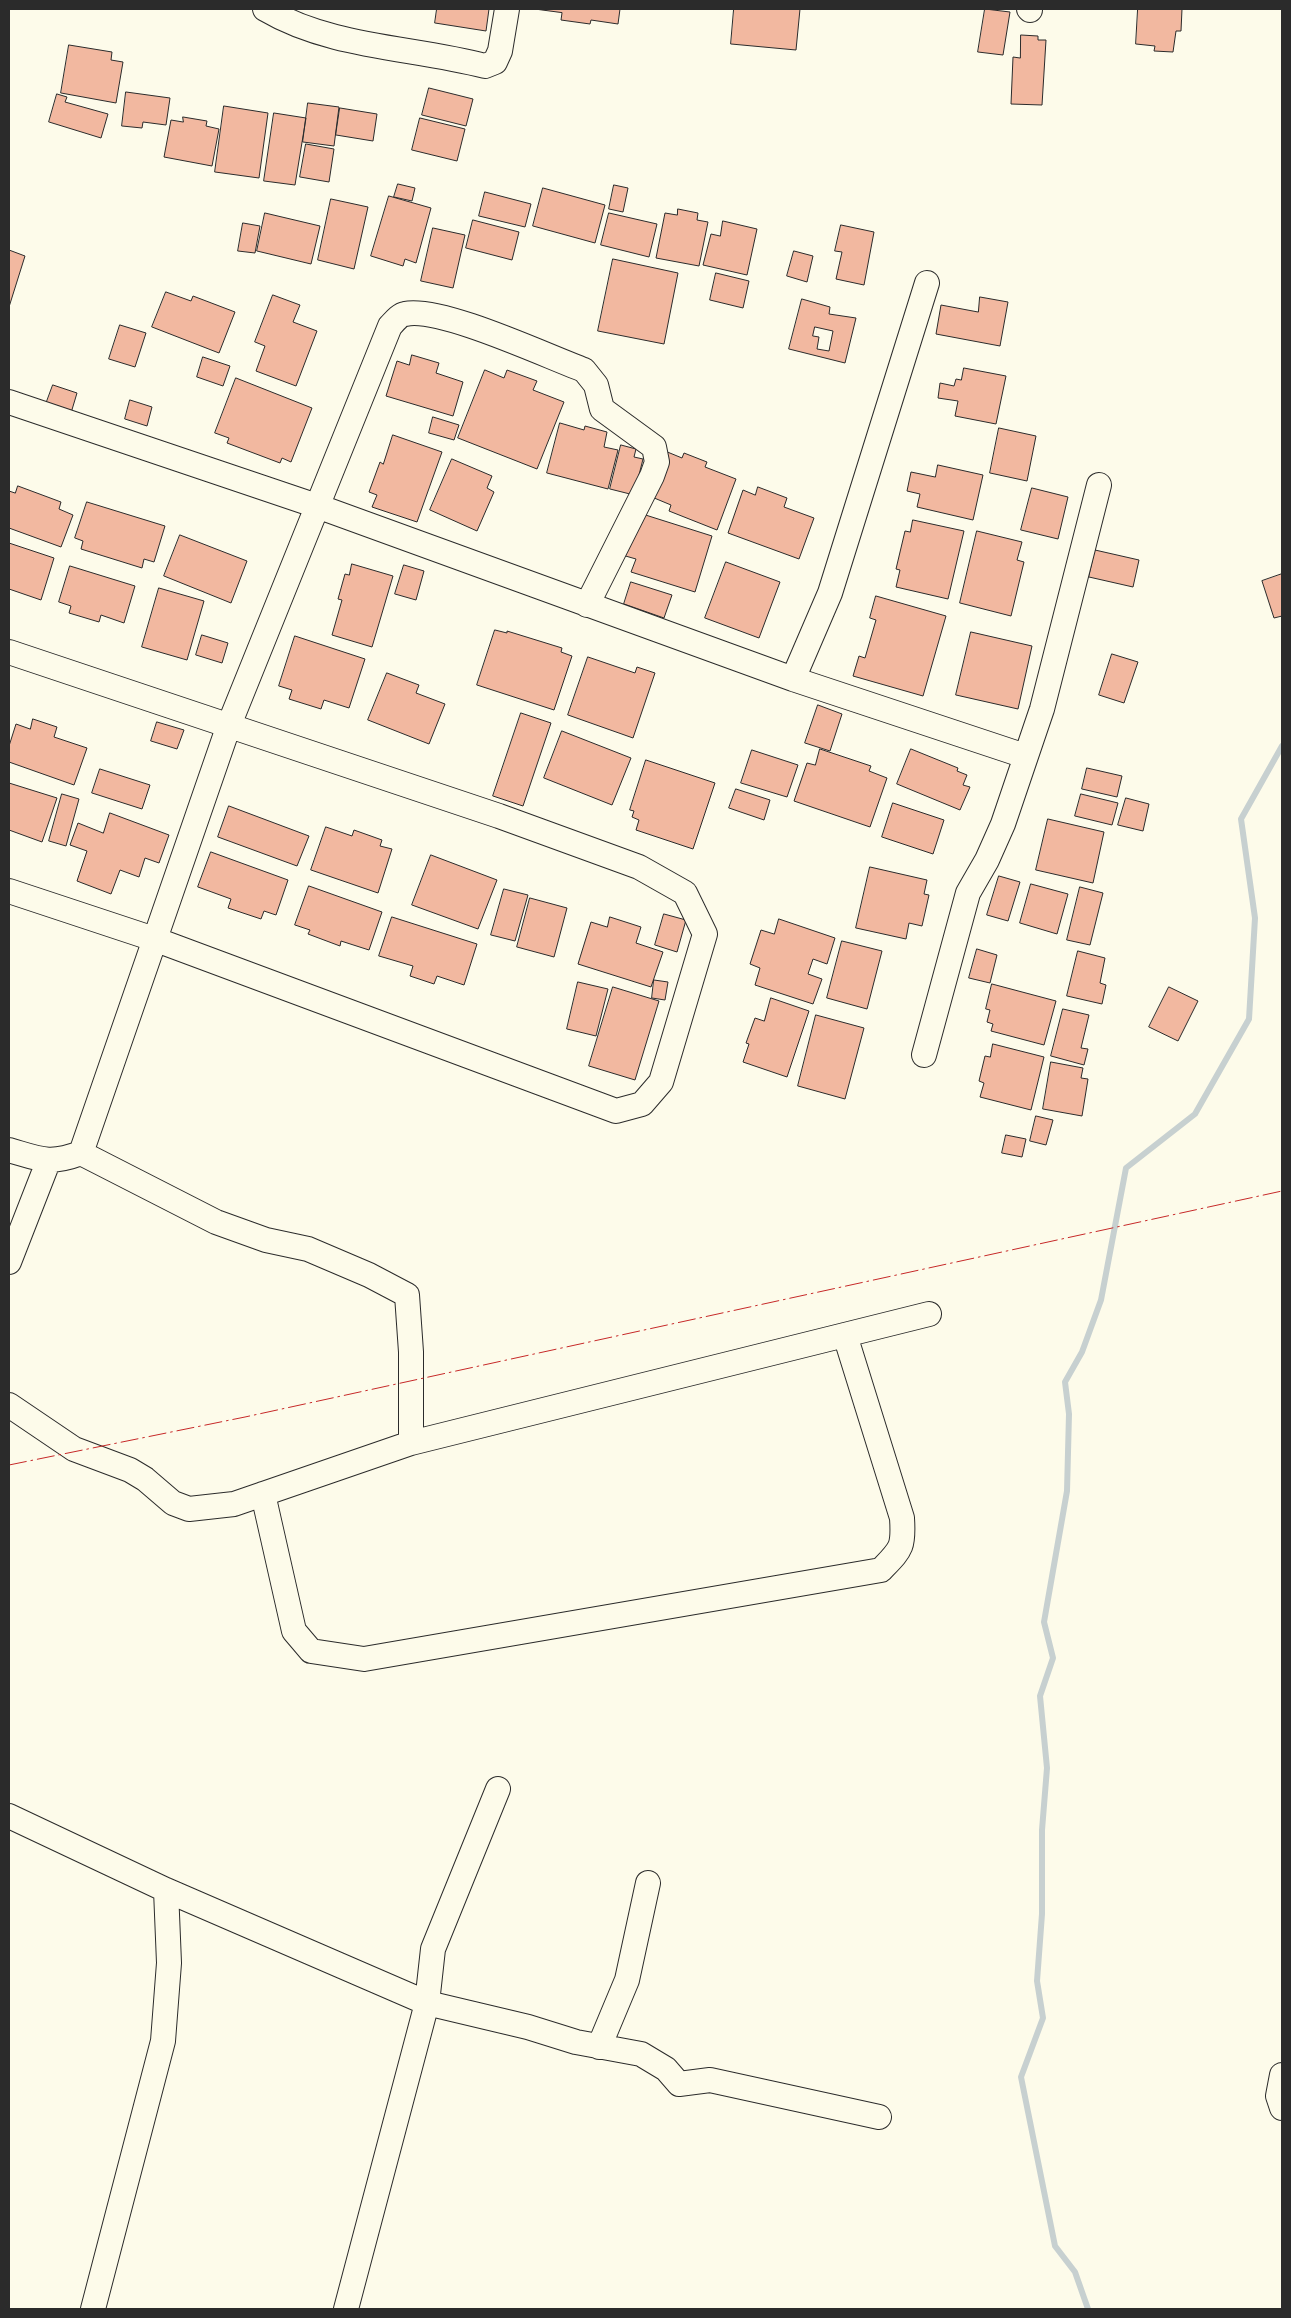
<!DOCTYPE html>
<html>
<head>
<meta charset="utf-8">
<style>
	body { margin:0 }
	#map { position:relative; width:1291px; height:2318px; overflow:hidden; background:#fdfbea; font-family:Merriweather,serif }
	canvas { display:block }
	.frame { position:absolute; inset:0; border:10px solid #2b2b2b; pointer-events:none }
</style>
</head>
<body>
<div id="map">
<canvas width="1291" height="2318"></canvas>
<div class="frame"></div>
</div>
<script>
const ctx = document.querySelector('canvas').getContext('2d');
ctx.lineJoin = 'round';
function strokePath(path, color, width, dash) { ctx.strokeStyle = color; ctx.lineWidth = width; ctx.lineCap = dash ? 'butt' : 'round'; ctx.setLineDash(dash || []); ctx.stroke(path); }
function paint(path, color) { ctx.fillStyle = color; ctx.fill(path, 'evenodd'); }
const stream = new Path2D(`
	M1088 2309 1075 2272 1055 2246 1021 2077 1043 2018 1037 1981 1042 1914V1830L1047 1768 1040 1696 1053 1658 1044 1622 1067 1491 1069 1414 1065 1382 1082 1352 1101 1300 1126 1168 1195 1114 1249 1019 1255 918 1241 819 1282 746`);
const building = new Path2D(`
	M437 9H489L486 31 435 23Z
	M535 9H620L618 24 591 20 590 24 561 20 562 13Z
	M734 9H800L796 50 731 44Z
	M985 9 1010 12 1003 55 978 52Z
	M1138 9H1182L1181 31H1176L1173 52 1154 51 1155 46 1136 44Z
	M1021 35 1038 36V40H1046L1042 105 1011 104 1013 57 1020 58Z
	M69 45 112 52 111 60 123 62 116 103 61 93Z
	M429 88 473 99 466 126 422 115Z
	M126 92 170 98 166 125 143 122 142 128 122 126Z
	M57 94 67 97 65 102 108 114 101 138 49 122Z
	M308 103 339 107 334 146 303 142Z
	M224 106 268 113 259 178 215 172Z
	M340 108 377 114 373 141 336 135Z
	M274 113 306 118 295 185 264 181Z
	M183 117 207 121 206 126 219 129 212 166 164 157 171 120 183 122Z
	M420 118 465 129 457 161 412 150Z
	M306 144 334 149 329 182 300 177Z
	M398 184 415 188 412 201 394 197Z
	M614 185 628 188 623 212 609 209Z
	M543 188 605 205 595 243 533 226Z
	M485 192 531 204 525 227 479 216Z
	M389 196 431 208 416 263 405 259 403 266 371 256Z
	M331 199 368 207 354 269 318 260Z
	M678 209 698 213 697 220 708 222 699 266 656 258 665 213 677 215Z
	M265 213 320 226 311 264 257 251Z
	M609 213 657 224 649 257 601 245Z
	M473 220 519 232 512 260 466 248Z
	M723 221 757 229 747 275 703 265 711 234 720 236Z
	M243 223 260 226 255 253 238 251Z
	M841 225 874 232 864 285 836 279 842 252 835 251Z
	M433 228 465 235 453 288 421 281Z
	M9 250 25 256 9 307Z
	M794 251 813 256 807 282 787 276Z
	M613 259 678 273 664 344 598 331Z
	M716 273 749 281 743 308 710 300Z
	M166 292 191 301 193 296 235 312 219 353 152 327Z
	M273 295 300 305 293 322 317 331 296 386 256 371 265 346 255 342Z
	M980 297 1008 302 1000 346 936 334 941 305 978 312Z
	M802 299 830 307 829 314 856 318 845 363 789 349ZM815 327 833 331 829 351 817 349 819 337 813 336Z
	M120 325 146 333 135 367 109 359Z
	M412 355 439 363 436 373 463 382 453 416 386 396 397 361 409 365Z
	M203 357 230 366 223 386 197 377Z
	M964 368 1006 376 996 424 955 416 958 401 938 398 940 383 954 386 956 379 961 380Z
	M485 370 504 378 507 370 537 381 533 390 564 402 537 469 458 438Z
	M236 378 312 408 291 462 282 458 280 463 227 443 229 438 215 433Z
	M53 385 77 393 71 413 46 404Z
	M130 400 152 407 147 426 125 419Z
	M433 417 459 425 454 440 429 433Z
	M560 423 584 430 585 426 607 432 604 447 618 450 608 489 547 473Z
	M999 428 1036 436 1027 481 990 473Z
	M393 435 442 452 417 522 372 507 377 495 369 492 380 462 383 464Z
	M621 445 636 449 634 457 643 459 634 495 610 489Z
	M665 451 682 458 684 453 707 462 705 467 736 479 717 530 669 511 671 505 647 495Z
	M452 459 492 476 487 488 494 492 477 531 430 510Z
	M938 465 983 475 973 520 917 507 920 494 907 491 911 472 935 477Z
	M18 486 61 502 59 509 73 515 61 547 9 528V491L15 493Z
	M758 487 787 498 784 507 814 518 799 559 728 533 743 490 755 495Z
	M1032 488 1068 497 1058 539 1021 530Z
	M87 502 165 526 154 562 144 559 142 568 81 549 83 541 75 538Z
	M636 512 712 536 695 592 631 572 636 559 622 555Z
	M913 520 964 531 948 599 896 587 900 570 896 569 905 531 910 532Z
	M977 531 1022 542 1017 560 1024 562 1011 616 960 603Z
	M180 535 247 561 231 603 164 576Z
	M9 543 54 558 41 600 9 589Z
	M1095 550 1139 560 1133 587 1089 577Z
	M726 562 780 582 759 638 705 618Z
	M352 564 393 576 372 647 332 635 342 600 338 599 345 574 349 575Z
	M404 565 424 571 416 600 395 594Z
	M70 566 135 586 124 623 101 615 99 622 69 613 71 606 59 602Z
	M1282 574V616L1274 618 1262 581Z
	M631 582 672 595 664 618 624 604Z
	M159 588 204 601 187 660 142 647Z
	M876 596 946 616 923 696 853 676 859 656 865 658 876 620 870 618Z
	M495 630 507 633V631L562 648 561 652 572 656 554 710 477 685Z
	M971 632 1032 646 1018 709 956 695Z
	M202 635 228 643 222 663 196 655Z
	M295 636 365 659 349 708 324 700 321 709 289 699 292 690 279 686Z
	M1112 654 1138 662 1124 703 1099 695Z
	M588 657 635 673 637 667 655 673 633 738 568 715Z
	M387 673 419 685 416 693 445 704 429 744 368 720Z
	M818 705 842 714 830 751 805 743Z
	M521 713 551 723 523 806 493 796Z
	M33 719 57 727 54 737 87 748 74 785 9 762V746L16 724 30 729Z
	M157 722 184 730 177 749 151 741Z
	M562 731 631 758 612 805 544 778Z
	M820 749 871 766 869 771 887 778 870 827 794 801 807 763 815 765Z
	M911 749 958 768 957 771 967 775 963 785 970 787 960 810 897 784Z
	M752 750 798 765 787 797 741 783Z
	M646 760 715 783 693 849 636 830 639 820 632 817 634 811 630 810Z
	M1087 768 1122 776 1117 797 1082 789Z
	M100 769 150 785 142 809 92 793Z
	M9 783 57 798 42 842 9 830Z
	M736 789 770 800 764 820 729 808Z
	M62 794 79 799 66 846 49 841Z
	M1081 794 1118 803 1112 825 1075 816Z
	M1126 798 1149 804 1143 831 1118 825Z
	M893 803 944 820 933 854 882 837Z
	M229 806 309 836 297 866 218 837Z
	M110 813 169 835 159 863 145 858 139 877 120 870 111 894 77 881 87 851 70 845 78 823 103 833Z
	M1048 819 1104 832 1093 883 1036 870Z
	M326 827 352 836 354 830 382 840 380 846 392 849 378 893 311 870Z
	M211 852 288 880 276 915 264 911 261 919 228 908 231 899 198 887Z
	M431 855 497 880 478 929 412 905Z
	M870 867 927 880 924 894 929 895 922 926 909 923 906 939 856 928Z
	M999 876 1020 882 1008 921 987 915Z
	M1031 884 1068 894 1057 934 1020 923Z
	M309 886 382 912 369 950 341 941 340 946 308 934 310 930 295 925Z
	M1080 887 1103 893 1090 945 1067 940Z
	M504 889 528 895 515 941 491 935Z
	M530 898 567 908 554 957 517 947Z
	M664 914 686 920 677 952 655 945Z
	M392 917 477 944 464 985 437 976 434 984 410 976 413 966 379 956Z
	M610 917 641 927 636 943 663 952 651 987 578 964 591 922 607 927Z
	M779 919 835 938 827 964 813 959 808 974 822 979 813 1004 755 985 760 968 750 964 761 930 774 934Z
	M842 941 882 951 867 1009 827 998Z
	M977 949 997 955 990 983 969 978Z
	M1078 951 1105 958 1100 983 1106 985 1102 1004 1067 996Z
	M654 980 668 982 665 1000 652 998Z
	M578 982 608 989 596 1036 567 1029Z
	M992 984 1056 1001 1044 1045 991 1031 993 1024 987 1022 990 1010 986 1009Z
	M613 987 659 1001 635 1080 589 1066Z
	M1169 987 1198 1001 1178 1041 1149 1027Z
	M771 998 809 1011 787 1077 743 1062 749 1044 746 1043 755 1018 764 1021Z
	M1063 1009 1089 1015 1081 1048 1088 1049 1084 1065 1051 1056Z
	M816 1015 864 1028 845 1099 798 1086Z
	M993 1044 1044 1057 1031 1110 980 1097 984 1083 979 1081 985 1056 990 1057Z
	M1051 1062 1083 1068 1081 1078 1088 1079 1082 1116 1043 1109Z
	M1036 1116 1053 1120 1046 1145 1030 1141Z
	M1006 1135 1026 1139 1022 1157 1002 1153Z`);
const minor = new Path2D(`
	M265 9C331 48 412 47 485 66L495 62 500 51 507 9
	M1029 9 1030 10
	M9 402 317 506 793 679 1025 756
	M9 652 499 816 639 867 685 893 705 934 661 1082 642 1104 616 1111 154 939 9 891
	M793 679 830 593 927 283
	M924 1055 968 893 987 860 1003 824 1042 709 1099 485
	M9 1150C40 1159 49 1165 81 1153L216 1222 266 1240 308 1249 369 1275 407 1295 411 1352V1443
	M81 1153 229 725 390 326C394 322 399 315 405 314 440 306 546 356 584 370L596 385 602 409 654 447 657 462 652 476 587 605
	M9 1262 48 1162
	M9 1405 74 1449 130 1470 145 1479 173 1503 189 1509 234 1504 411 1443 929 1314
	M263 1494 294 1631 311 1651 364 1659 881 1570C901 1549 904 1548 902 1518L845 1335
	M9 1816 166 1890 427 2003 528 2027 576 2042 641 2054 666 2069 679 2084 710 2080 879 2117
	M599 2047 627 1980 648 1883
	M1282 2075 1278 2096 1282 2108
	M93 2309 163 2041 169 1963 166 1890
	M346 2309 427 2003 433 1949 498 1789`);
const power = new Path2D(`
	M9 1465 245 1417 1282 1191`);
strokePath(stream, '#c7d0d0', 6);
paint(building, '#f2b8a0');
strokePath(building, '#2b2b2b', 1);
strokePath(minor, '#2b2b2b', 26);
strokePath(minor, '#fdfbea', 24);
strokePath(power, '#c62828', 1, [18, 4, 2.5, 4]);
</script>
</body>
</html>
